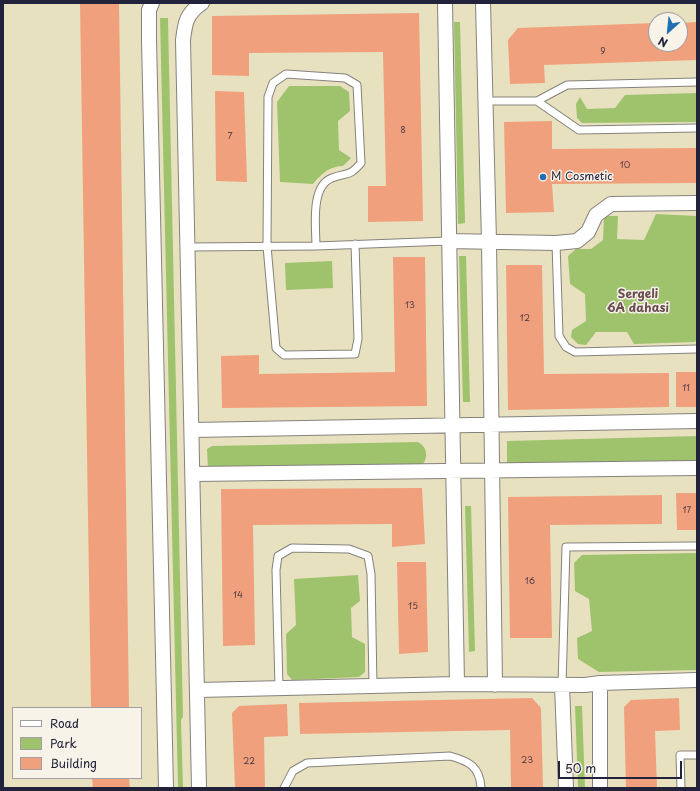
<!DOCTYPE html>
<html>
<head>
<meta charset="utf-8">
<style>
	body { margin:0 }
	#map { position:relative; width:700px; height:791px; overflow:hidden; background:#e8e1bf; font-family:"Playpen Sans",sans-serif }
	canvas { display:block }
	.frame { position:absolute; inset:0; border:4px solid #22223b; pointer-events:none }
	.legend { position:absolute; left:12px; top:707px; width:130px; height:72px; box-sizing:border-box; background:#f7f3e8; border:1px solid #a29fa3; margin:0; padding:5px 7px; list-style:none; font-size:12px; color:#22223b }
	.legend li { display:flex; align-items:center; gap:8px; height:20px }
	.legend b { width:20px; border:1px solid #a29fa3 }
	.north { position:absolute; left:648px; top:12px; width:40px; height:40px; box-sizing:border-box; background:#f7f3e8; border:1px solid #a29fa3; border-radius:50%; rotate:207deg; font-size:11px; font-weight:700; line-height:16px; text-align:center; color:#22223b }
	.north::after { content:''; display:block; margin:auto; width:14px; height:18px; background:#1f6fb2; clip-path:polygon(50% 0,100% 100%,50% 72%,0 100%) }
	.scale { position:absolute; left:558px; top:761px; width:124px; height:18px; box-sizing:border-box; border:2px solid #22223b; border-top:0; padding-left:5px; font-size:12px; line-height:14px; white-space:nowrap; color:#22223b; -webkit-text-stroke:3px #f7f3e8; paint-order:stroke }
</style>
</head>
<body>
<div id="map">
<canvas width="700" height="791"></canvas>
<div class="frame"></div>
<ul class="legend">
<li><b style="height:5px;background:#fff"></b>Road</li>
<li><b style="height:11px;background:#9fc36d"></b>Park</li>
<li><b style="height:11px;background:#f0a07c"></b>Building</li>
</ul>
<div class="north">N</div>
<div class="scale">50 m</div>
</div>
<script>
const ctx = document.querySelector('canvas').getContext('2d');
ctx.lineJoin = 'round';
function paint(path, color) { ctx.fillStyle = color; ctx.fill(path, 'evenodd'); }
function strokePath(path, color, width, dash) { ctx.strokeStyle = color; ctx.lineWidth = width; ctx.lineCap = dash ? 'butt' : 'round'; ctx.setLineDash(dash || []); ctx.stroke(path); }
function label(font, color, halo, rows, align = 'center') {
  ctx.font = font + ' "Playpen Sans",sans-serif'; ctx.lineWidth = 3; ctx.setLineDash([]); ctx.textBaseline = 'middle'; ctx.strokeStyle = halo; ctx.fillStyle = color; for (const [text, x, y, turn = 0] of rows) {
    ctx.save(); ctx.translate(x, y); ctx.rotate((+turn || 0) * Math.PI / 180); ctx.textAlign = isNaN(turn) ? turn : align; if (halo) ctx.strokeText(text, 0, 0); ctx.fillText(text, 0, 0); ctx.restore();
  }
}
const green = new Path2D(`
	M160 18H168L183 717 181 720 183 788H178Z
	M454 22H460L465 223 458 224Z
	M289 86H340L349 92 350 111 338 121 339 150 351 158 343 166C330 166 321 174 313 184L280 182 277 102Z
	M697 93V122L582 123 577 118 576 104 580 97 587 109 615 108 625 95Z
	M656 214 697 216V339L695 342 634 344 627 332H596L586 345 578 344 571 337 572 330 586 321 585 294 570 284 568 256 576 249H591L603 240 604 216H618L617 239 644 240Z
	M459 256H466L470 402H463Z
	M332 261 333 288 286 290 285 263Z
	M697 436V461L507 465V441Z
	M418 442C427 447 429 457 422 465L208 469 207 449 212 446Z
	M465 506H471L475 651 469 652Z
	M697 553V670L599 672 578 659 577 638 592 631 589 599 575 591 574 563 582 555Z
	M358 575 360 601 351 608 352 637 365 644V672L359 677 292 680 287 674 286 634 296 625 294 579Z
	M575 706H582L585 788H578Z`);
const building = new Path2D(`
	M80 3H119L129 708H91Z
	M419 13 423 221 368 222V186H386L383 52 249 53V76L212 75V16Z
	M697 22V60L544 65 545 83 510 84 508 40 518 28 656 23V44H680V23Z
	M215 91 244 92 247 182 216 181Z
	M552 121V149L697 148V183L552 184 554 212 506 213 504 122Z
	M393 257H425L427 406 222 408 221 356 259 355V374L395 372Z
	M506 265H542L544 374 669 373V407L508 410Z
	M676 372H697V407H676Z
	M422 488 425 544 392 547V524L253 525 255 645 223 646 221 489Z
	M676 493H697V530H677Z
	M662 495V524L550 525 552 638H510L508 497Z
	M397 562H426L428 652 399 654Z
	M532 698 541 708 543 788H511L510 730 300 734 299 703Z
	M679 698 680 730 655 731 657 788H626L624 707 631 700Z
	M287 704 288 736 264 737 265 788H235L232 713 239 706Z
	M92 778H129L130 788H93Z`);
const service = new Path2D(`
	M486 101H537L567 85 697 82
	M537 101 579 130 697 128
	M556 243 559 336 566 347 575 352 697 349
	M316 246C316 228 310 186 332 178 348 172 349 177 361 163L357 85 345 78 286 74 273 83 268 97 267 246 276 348 284 355 355 354 358 339 355 244
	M188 247 316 246 448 241
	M562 685 566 547 697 546
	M279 688 276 570 278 556 292 548 349 549 368 556 371 574 373 686
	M284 788 293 771 307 763 450 756C468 761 480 766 481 788
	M681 788 680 755H697`);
const minor = new Path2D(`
	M152 3 149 10V40L166 788
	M445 3 457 684
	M483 3 489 242 495 685
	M448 241 556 243 577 241 588 232 596 215 611 204 697 203
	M192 430 697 421
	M193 474 697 468
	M562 685 566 788
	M198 690 457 684 585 685 600 683 697 680
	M199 788 183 40C185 23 186 14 202 3
	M600 788V683`);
const markers = [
	[543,177,4,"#1f6fb2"]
];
const numberNames = [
	["9",603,52],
	["8",403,131],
	["7",230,137],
	["10",625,166],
	["13",410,306],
	["12",525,319],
	["11",686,389],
	["17",687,511],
	["16",530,582],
	["14",238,596],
	["15",413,607],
	["23",527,761],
	["22",249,762]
];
const poiNames = [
	["M Cosmetic",551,177]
];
const neighbourhoodNames = [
	["Sergeli",638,295],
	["6A dahasi",638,309]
];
paint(green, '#9fc36d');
paint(building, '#f0a07c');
strokePath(service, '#85827d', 9);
strokePath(minor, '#85827d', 16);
strokePath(service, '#fff', 7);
strokePath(minor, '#fff', 14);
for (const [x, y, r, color] of markers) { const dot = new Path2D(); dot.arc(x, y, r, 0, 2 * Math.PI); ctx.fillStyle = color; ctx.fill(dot); strokePath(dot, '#f7f3e8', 1.5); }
label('9px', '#56424b', null, numberNames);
label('11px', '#22223b', '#f7f3e8', poiNames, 'left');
label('bold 12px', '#6a4e52', '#f7f3e8', neighbourhoodNames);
</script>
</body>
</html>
